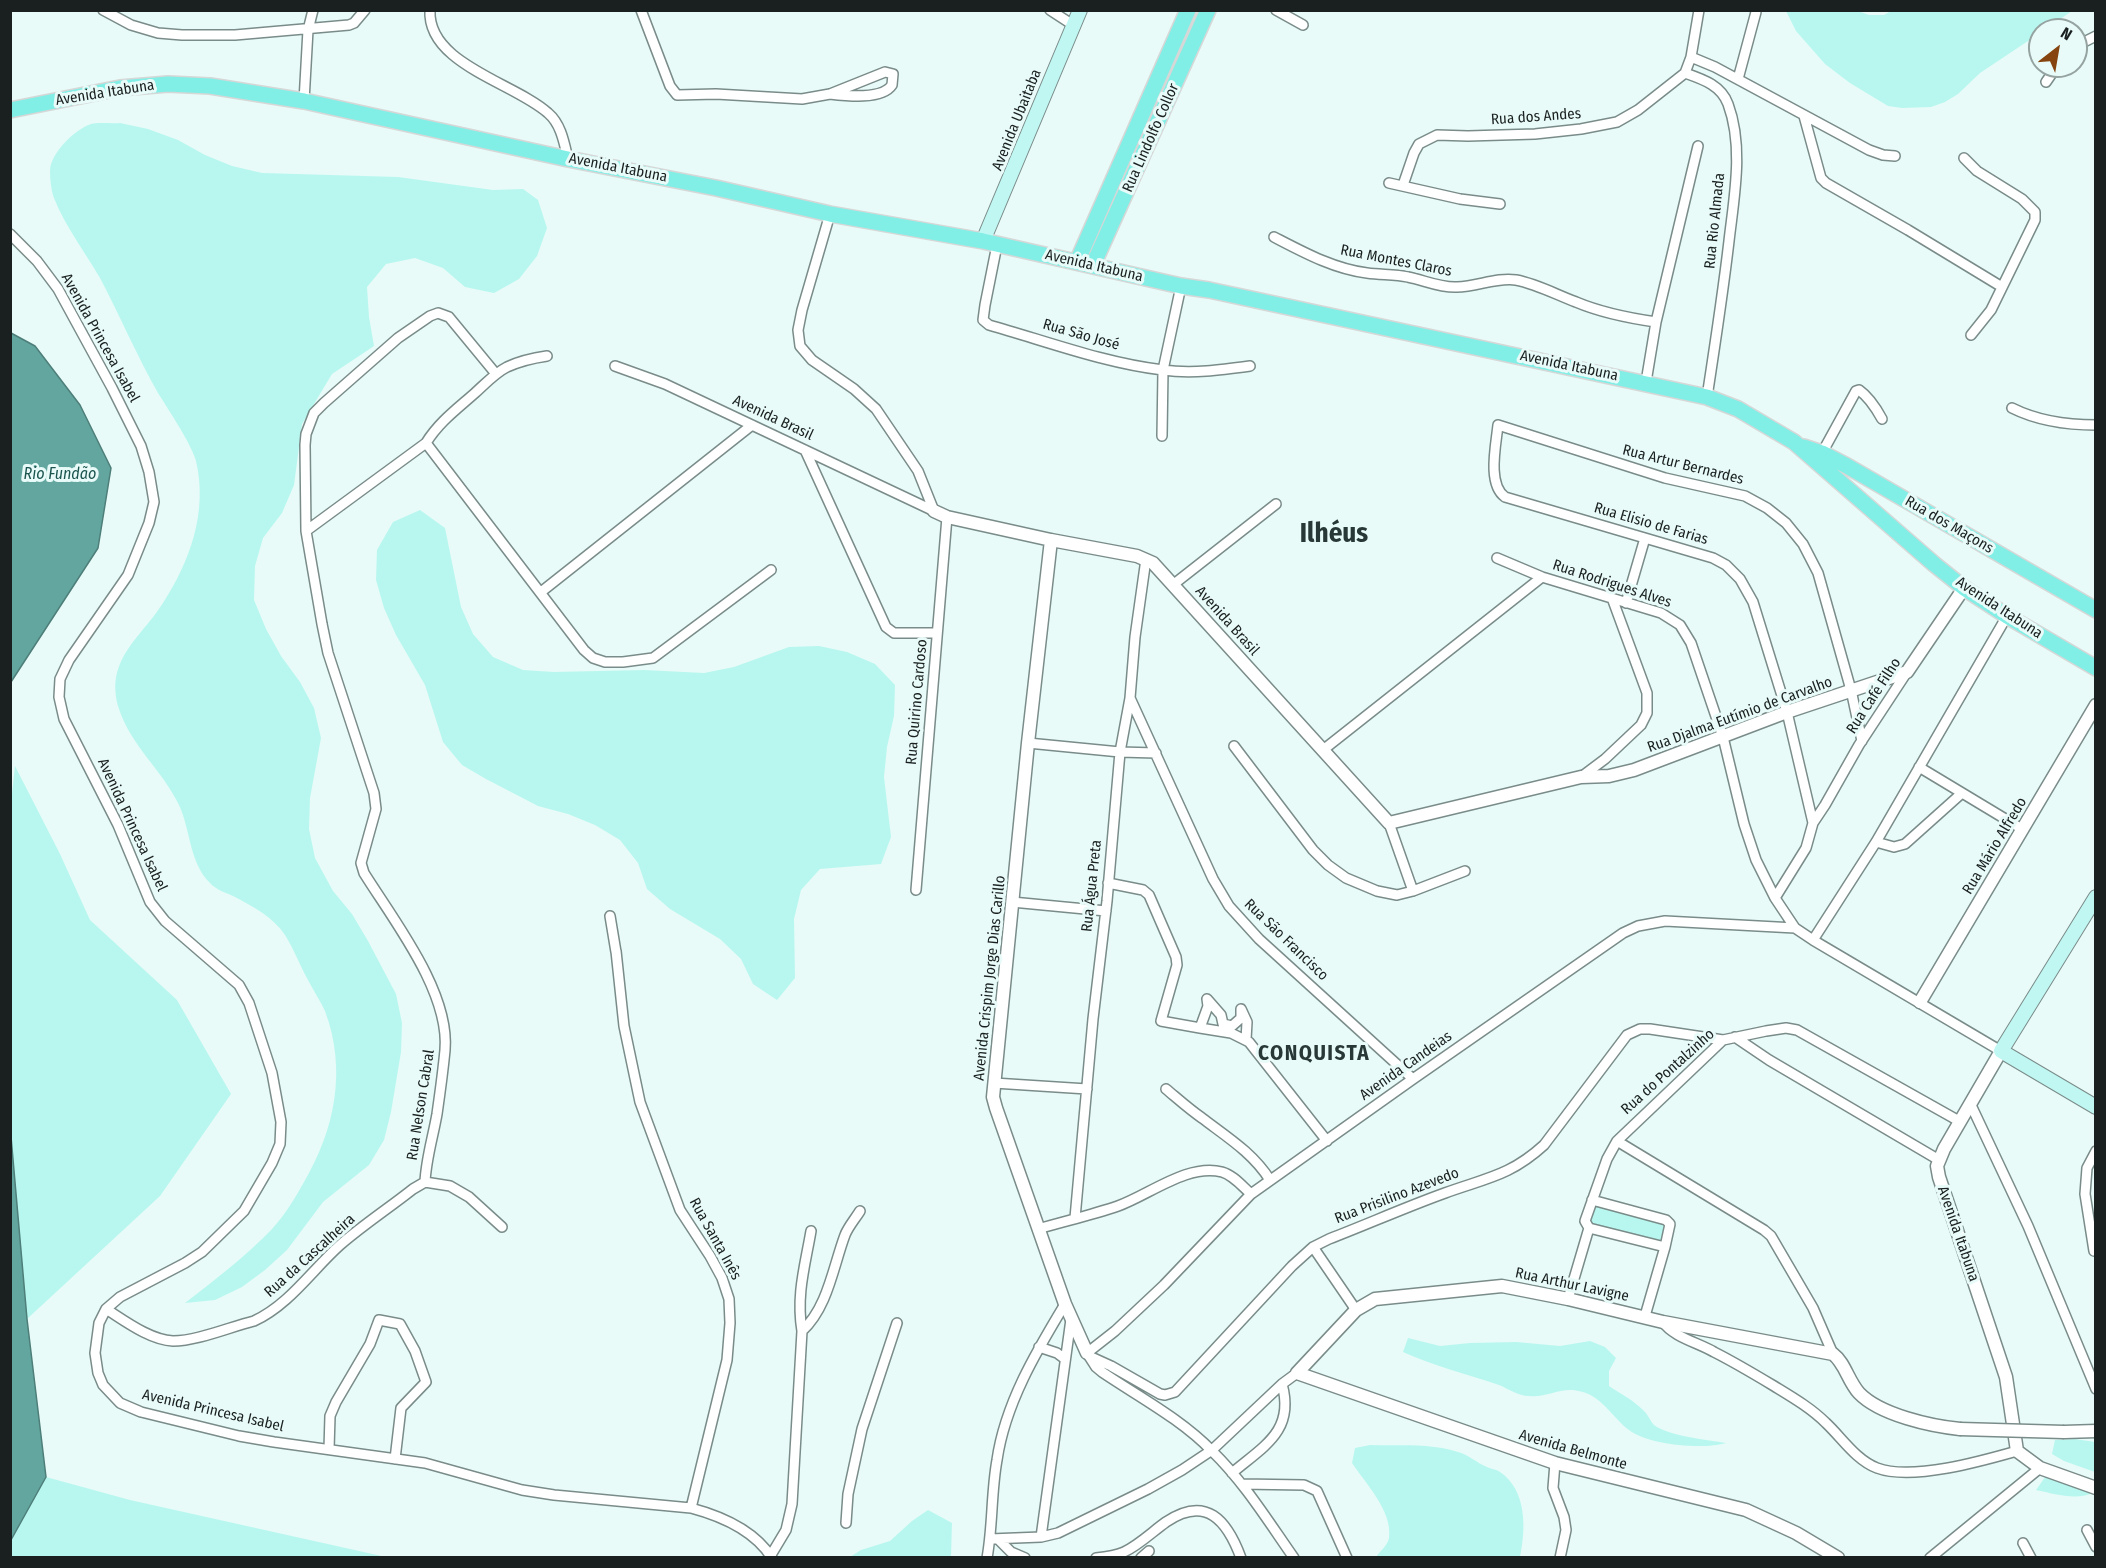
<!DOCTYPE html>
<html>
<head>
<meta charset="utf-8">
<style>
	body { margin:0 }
	#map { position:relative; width:2106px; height:1568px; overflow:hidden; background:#e8fbf8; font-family:"Fira Sans Condensed",sans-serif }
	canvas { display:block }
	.frame { position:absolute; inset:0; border:12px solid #19201f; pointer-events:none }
	.north { position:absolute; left:2028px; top:18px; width:60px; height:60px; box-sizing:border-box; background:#e8fbf8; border:2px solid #95a3a1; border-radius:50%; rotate:31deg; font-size:16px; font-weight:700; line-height:24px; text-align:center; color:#19201f }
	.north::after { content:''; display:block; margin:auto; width:21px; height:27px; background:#864510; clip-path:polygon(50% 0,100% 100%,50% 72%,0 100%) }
</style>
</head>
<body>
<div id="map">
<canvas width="2106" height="1568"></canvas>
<div class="frame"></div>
<div class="north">N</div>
</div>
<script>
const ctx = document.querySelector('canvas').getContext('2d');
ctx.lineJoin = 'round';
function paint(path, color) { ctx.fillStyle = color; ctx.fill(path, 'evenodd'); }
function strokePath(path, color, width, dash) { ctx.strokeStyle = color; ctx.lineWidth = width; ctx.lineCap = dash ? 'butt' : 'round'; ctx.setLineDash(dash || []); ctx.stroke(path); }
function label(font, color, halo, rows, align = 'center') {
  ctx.font = font + ' "Fira Sans Condensed",sans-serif'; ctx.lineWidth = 6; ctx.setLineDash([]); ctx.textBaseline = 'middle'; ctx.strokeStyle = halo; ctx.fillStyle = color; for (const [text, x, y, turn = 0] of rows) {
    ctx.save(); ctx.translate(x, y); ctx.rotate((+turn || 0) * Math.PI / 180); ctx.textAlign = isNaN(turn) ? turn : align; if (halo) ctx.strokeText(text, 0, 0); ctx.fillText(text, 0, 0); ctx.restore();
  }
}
const green = new Path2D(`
	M1891 11V10L2072 11 2044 30H2040V33L1980 73 1958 94 1945 102 1931 107 1902 108 1888 106 1850 83 1825 64 1796 31 1786 11H1858L1869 15H1884Z
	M120 123 148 129 178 140 205 155 232 166 262 173 398 177 493 190 523 189 538 200 547 228 537 256 519 279 494 293 465 287 443 268 415 258 386 264 367 287 369 317 374 346 332 374 302 424 294 485 282 513 263 538 255 566 254 600 266 629 281 656 300 682 314 708 321 738 310 798 309 829 315 858 333 891 352 914 368 941 396 994 402 1023 401 1052 391 1112 384 1140 369 1165 323 1202 287 1250 265 1270 242 1287 215 1300 185 1303C215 1280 246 1256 272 1229 285 1215 295 1198 304 1182 335 1129 347 1070 325 1011 320 1000 313 990 308 980 300 966 294 949 285 935 273 917 254 907 235 897 227 893 216 890 210 883 189 862 191 831 179 805 163 771 131 746 119 709 104 660 140 639 163 603 190 561 208 512 196 461 192 445 168 409 158 393 137 356 120 316 100 278 85 252 65 226 54 198 51 190 50 178 50 170 51 153 75 129 91 124 99 122 111 124 120 123Z
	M420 510 445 528 461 607 473 634 493 657 523 670 554 672 644 670 704 673 734 667 789 647 819 646 847 652 875 664 895 685 894 716 887 747 884 777 891 837 881 864 820 869 801 890 794 919 795 978 777 1000 753 984 741 959 720 939 670 909 647 889 638 863 620 840 595 825 568 814 538 806 486 779 462 765 443 742 425 685 396 635 384 608 376 580 377 550 393 522Z
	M15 766 60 854 90 920 177 1000 231 1094 160 1196 27 1319 10 1124V812Z
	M1595 1206 1665 1225 1660 1243 1590 1224Z
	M1408 1338 1440 1346 1470 1343 1516 1342 1560 1346 1590 1341 1605 1347 1616 1358 1609 1371V1386C1621 1394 1633 1400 1643 1410 1648 1414 1650 1421 1654 1425 1668 1436 1709 1440 1726 1443 1702 1450 1649 1445 1629 1430 1613 1418 1603 1398 1583 1392 1561 1385 1549 1398 1529 1396 1518 1396 1509 1389 1499 1385 1467 1374 1434 1366 1403 1352Z
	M2075 1439 2095 1442V1472L2064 1461 2052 1454 2055 1440Z
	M1370 1445C1398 1446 1431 1443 1458 1452 1469 1455 1477 1463 1487 1467 1491 1469 1496 1469 1500 1472 1527 1490 1526 1529 1520 1557H1376C1380 1551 1388 1545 1389 1538 1393 1511 1365 1483 1352 1463L1355 1448Z
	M2048 1473 2095 1492C2077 1501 2055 1494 2036 1490Z
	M46 1477 130 1500 386 1557H11V1540Z
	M928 1510 952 1523 951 1557H850L861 1550 890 1541 912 1521Z`);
const water = new Path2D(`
	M11 333 35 346 80 405 111 468 98 548 11 682Z
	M10 1125 27 1319 46 1477 11 1540Z`);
const minor = new Path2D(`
	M103 10 131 25 158 33 182 35H235L349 25 354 23 365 10
	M430 10C427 64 515 83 548 113 561 124 564 142 568 159
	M641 10 670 86 677 95 716 94 802 99 830 94 885 72 893 74 892 85C882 100 847 96 830 94
	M1050 10 1073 25
	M1276 10 1303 25
	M2076 46 2096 36
	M1691 57 1715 67 1869 150 1883 155 1895 156
	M1685 73C1702 79 1721 85 1728 104 1744 147 1734 197 1729 241 1723 293 1715 345 1707 397
	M1738 79 1756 12
	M2046 82 2057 66
	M304 101 308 30 313 10
	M1804 116 1821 178 1826 183 1908 230 2002 287
	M1964 158 1977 171 2022 199 2035 212V220L1991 310 1971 335
	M1389 183 1460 199 1500 204
	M1403 185 1414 153 1419 144 1437 135 1468 136 1535 134 1581 129 1617 122 1638 110 1685 73 1691 57 1699 10
	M830 214 802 310 798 330 800 346 812 360 854 389 876 409 918 471 934 511
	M10 234 37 261 58 289 112 388 141 446 149 472 154 502 149 523 128 575 69 660 60 679 59 697 64 719 118 825 150 902 165 921 239 985 249 1003 272 1073 281 1122 280 1144 272 1163 244 1211 202 1252 185 1263 120 1297 106 1309 99 1323 95 1353 98 1373 103 1385 120 1403 141 1412 239 1436 274 1442 425 1463 522 1490 554 1495 691 1508C721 1516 755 1531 772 1558
	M1274 237C1303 252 1334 269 1367 273 1381 275 1395 274 1408 277 1424 280 1440 288 1457 287 1477 287 1496 277 1516 280 1537 284 1557 295 1576 302 1602 313 1628 318 1656 322
	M997 245 985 305 983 320 989 325C1046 341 1104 363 1163 370 1192 374 1221 370 1250 366
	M615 366 665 384 934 511
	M1646 382 1656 322 1698 146
	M2012 408C2038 421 2066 425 2096 425
	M1162 436 1163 370 1181 286
	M426 443 584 650 593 658 605 662H623L653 658 771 570
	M805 450 886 627 894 633H937
	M1822 453 1856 391 1859 390C1869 397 1876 408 1882 419
	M306 531 305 445 306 434 314 413 324 403 398 338 430 316 438 313 449 317 496 374
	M1497 558 1542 577 1661 613 1680 625 1691 643 1723 737 1744 824 1756 860 1775 898 1795 928 1813 940 2001 1051
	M1174 584 1276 504
	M541 592 752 425
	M1626 603 1645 538
	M1130 698 1213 879 1229 906 1259 939 1413 1079
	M1028 743 1120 752 1156 753
	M1234 746 1313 850 1328 865 1346 878 1377 891 1397 895 1413 891 1465 871
	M1323 750 1542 577
	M1919 767 2022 829
	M1581 777 1605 759 1641 725 1647 713V693L1612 598
	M1389 823 1413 891
	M1813 823 1825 805 1859 745 1907 672
	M1876 842 1894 847 1905 844 1962 793
	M1108 883 1143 890 1149 895 1176 957 1177 965 1161 1021 1200 1028 1208 1006 1207 999 1221 1015 1223 1024 1232 1026 1241 1018V1009L1247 1022 1246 1040
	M916 890 947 517
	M1775 898 1806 848 1813 823 1787 712 1753 602 1740 579 1726 565 1713 558 1505 497C1487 484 1496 445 1498 425L1665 478 1745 496 1767 508 1786 523 1803 544 1818 573 1851 690 1862 741
	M1012 902 1106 911
	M610 916 616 952
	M1813 940 1876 842 2007 616
	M616 951 624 1026 640 1102 680 1210 710 1256 722 1278 729 1299 730 1323 727 1360 691 1508
	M1200 1028 1231 1033 1249 1042 1327 1141
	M1735 1037 1769 1060 1939 1160
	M994 1083 1087 1089
	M1166 1089C1178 1099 1189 1109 1202 1118 1227 1137 1253 1153 1270 1180
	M1970 1103 2028 1226 2096 1389
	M1617 1141 1764 1230 1771 1236 1813 1308 1833 1354
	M425 1182C426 1159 433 1137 437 1114 440 1093 443 1071 445 1050 450 992 394 921 364 873L361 863 376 809 374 793 328 653 322 624 306 531 426 443C439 422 457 409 475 393 485 384 495 373 507 367 520 361 533 358 547 356
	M425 1182 450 1186 469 1197 502 1227
	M1592 1200 1666 1220 1670 1224 1665 1247 1645 1316
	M1075 1218 1093 1019 1107 901 1120 752 1130 698 1135 637 1146 559
	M1589 1228 1585 1221 1607 1159 1617 1141 1723 1040 1766 1031 1786 1028 1797 1030 1959 1121
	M1589 1228 1665 1247
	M1038 1229C1065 1221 1092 1215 1118 1206 1149 1195 1188 1163 1222 1172 1233 1175 1242 1186 1251 1194
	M1313 1247 1356 1310
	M2094 1251 2085 1194 2087 1168 2096 1151
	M1568 1299 1589 1228
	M106 1309C125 1321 150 1340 173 1341 197 1341 230 1327 254 1321 289 1305 312 1270 340 1245 363 1225 389 1208 413 1189L425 1182
	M1663 1322C1673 1337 1699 1343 1714 1352 1734 1362 1754 1374 1774 1386 1792 1397 1811 1408 1826 1423 1842 1438 1856 1460 1877 1468 1912 1481 1982 1461 2017 1451
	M802 1331C828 1307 833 1267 845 1235 848 1227 855 1219 860 1211
	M1039 1347 1057 1353 1065 1359
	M1089 1356 1111 1366 1160 1394 1165 1395 1175 1392 1292 1266 1313 1247 1329 1239C1368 1224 1406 1207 1445 1193 1486 1178 1510 1176 1544 1145L1627 1035 1640 1029H1650L1723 1040
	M329 1449 330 1416 336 1402 370 1344 379 1320 400 1324 415 1351 426 1382 401 1408 395 1459
	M1555 1463 1553 1488 1564 1517 1566 1530 1560 1558
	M1232 1473C1264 1446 1295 1431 1282 1384
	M1242 1484 1304 1485 1317 1491 1347 1558
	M846 1523 848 1494 862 1429 897 1323
	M2087 1530 2096 1547
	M1041 1537 1071 1319
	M990 1539 1041 1537 1058 1533 1148 1489 1182 1470 1212 1450 1282 1384 1297 1373
	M998 1539 1011 1552 1025 1558
	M2023 1543 2031 1558
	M771 1555 786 1530 792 1504 802 1331C796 1295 805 1266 811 1231
	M987 1558C993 1525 991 1493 997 1460 1005 1404 1036 1352 1065 1304
	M1096 1558C1106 1557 1115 1556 1124 1552 1139 1545 1152 1532 1166 1522 1206 1495 1227 1520 1241 1558
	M1141 1558 1149 1551
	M1294 1558C1268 1521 1244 1482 1212 1451 1181 1419 1139 1397 1102 1372L1096 1367 1087 1353 1115 1331 1164 1285 1251 1194 1413 1079 1623 933 1638 926 1665 921 1795 928
	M1930 1558 2040 1468`);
const tertiary = new Path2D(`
	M934 511 947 517 1051 540 1137 556 1153 563 1389 823 1581 777 1609 776 1634 770 1787 712 1907 672 1964 588
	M1051 540 1028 743 993 1097 996 1108 1065 1304 1087 1353
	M1920 1002 2096 705
	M2001 1051 1944 1149 1937 1166 1939 1177 2006 1377 2017 1451 2040 1468 2096 1488
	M2064 1432 2096 1431
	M1838 1558 1796 1533 1746 1510 1555 1463 1297 1373 1356 1310 1375 1299 1502 1286 1568 1299 1663 1322 1833 1354C1845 1363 1848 1381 1859 1393 1880 1415 1931 1426 1960 1429`);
const secondary = new Path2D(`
	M983 241 1080 10
	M2096 897 2001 1051 2096 1107`);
const primary = new Path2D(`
	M10 110 120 88 168 84 210 86 304 101 568 159 716 188 830 214 983 241 1181 286 1209 290 1707 397 1738 409 1794 442 1934 564 1964 588 2007 616 2096 668
	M1077 262 1188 10
	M1093 265 1208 10
	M1804 447 1822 453 1847 466 2096 610`);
const tertiaryBridge = new Path2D(`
	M1960 1429 2064 1432`);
const streetNames = [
	["Avenida Itabuna",105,93,-9],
	["Rua dos Andes",1536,117,-4],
	["Avenida Ubaitaba",1017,120,-68],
	["Rua Lindolfo Collor",1151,138,-66],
	["Avenida Itabuna",618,168,11],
	["Rua Rio Almada",1715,221,-84],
	["Rua Montes Claros",1396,261,11],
	["Avenida Itabuna",1094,266,13],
	["Rua São José",1081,335,16],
	["Avenida Princesa Isabel",100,338,61],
	["Avenida Itabuna",1569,366,12],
	["Avenida Brasil",773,418,25],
	["Rua Artur Bernardes",1683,465,14],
	["Rua Elisio de Farias",1651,524,16],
	["Rua dos Maçons",1949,525,30],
	["Rua Rodrigues Alves",1612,584,18],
	["Avenida Itabuna",1999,608,33],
	["Avenida Brasil",1227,621,48],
	["Rua Café Filho",1874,696,-57],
	["Rua Quirino Cardoso",917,702,-85],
	["Rua Djalma Eutímio de Carvalho",1740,715,-20],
	["Avenida Princesa Isabel",132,825,65],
	["Rua Mário Alfredo",1995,846,-59],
	["Rua Água Preta",1092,886,-84],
	["Rua São Francisco",1286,940,44],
	["Avenida Crispim Jorge Dias Carillo",990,978,-84],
	["Avenida Candeias",1406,1066,-35],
	["Rua do Pontalzinho",1668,1072,-42],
	["Rua Nelson Cabral",421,1105,-81],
	["Rua Prisilino Azevedo",1397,1196,-21],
	["Avenida Itabuna",1958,1234,71],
	["Rua Santa Inês",715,1239,61],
	["Rua da Cascalheira",310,1256,-42],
	["Rua Arthur Lavigne",1572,1285,12],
	["Avenida Princesa Isabel",213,1411,13],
	["Avenida Belmonte",1573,1450,16]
];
const waterNames = [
	["Rio Fundão",60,475]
];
const districtNames = [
	["CONQUISTA",1314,1054]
];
const townNames = [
	["Ilhéus",1334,534]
];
paint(green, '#b8f7ef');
paint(water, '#63a69f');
strokePath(water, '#4d7e79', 1.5);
strokePath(minor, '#7a8c89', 12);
strokePath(tertiary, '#7a8c89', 15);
strokePath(secondary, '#7a8c89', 16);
strokePath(primary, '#d6d7d7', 18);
strokePath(minor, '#fff', 9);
strokePath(tertiary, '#fff', 12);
strokePath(secondary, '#c0f7f3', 14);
strokePath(primary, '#81efe6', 15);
strokePath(tertiaryBridge, '#7a8c89', 15, []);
strokePath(tertiaryBridge, '#fff', 12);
label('15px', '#19201f', '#e8fbf8', streetNames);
label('italic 16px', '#1c5550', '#e8fbf8', waterNames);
ctx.letterSpacing = '1.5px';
label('bold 21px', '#283836', '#e8fbf8', districtNames);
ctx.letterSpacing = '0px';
label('bold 27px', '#283836', '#e8fbf8', townNames);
</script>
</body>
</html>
